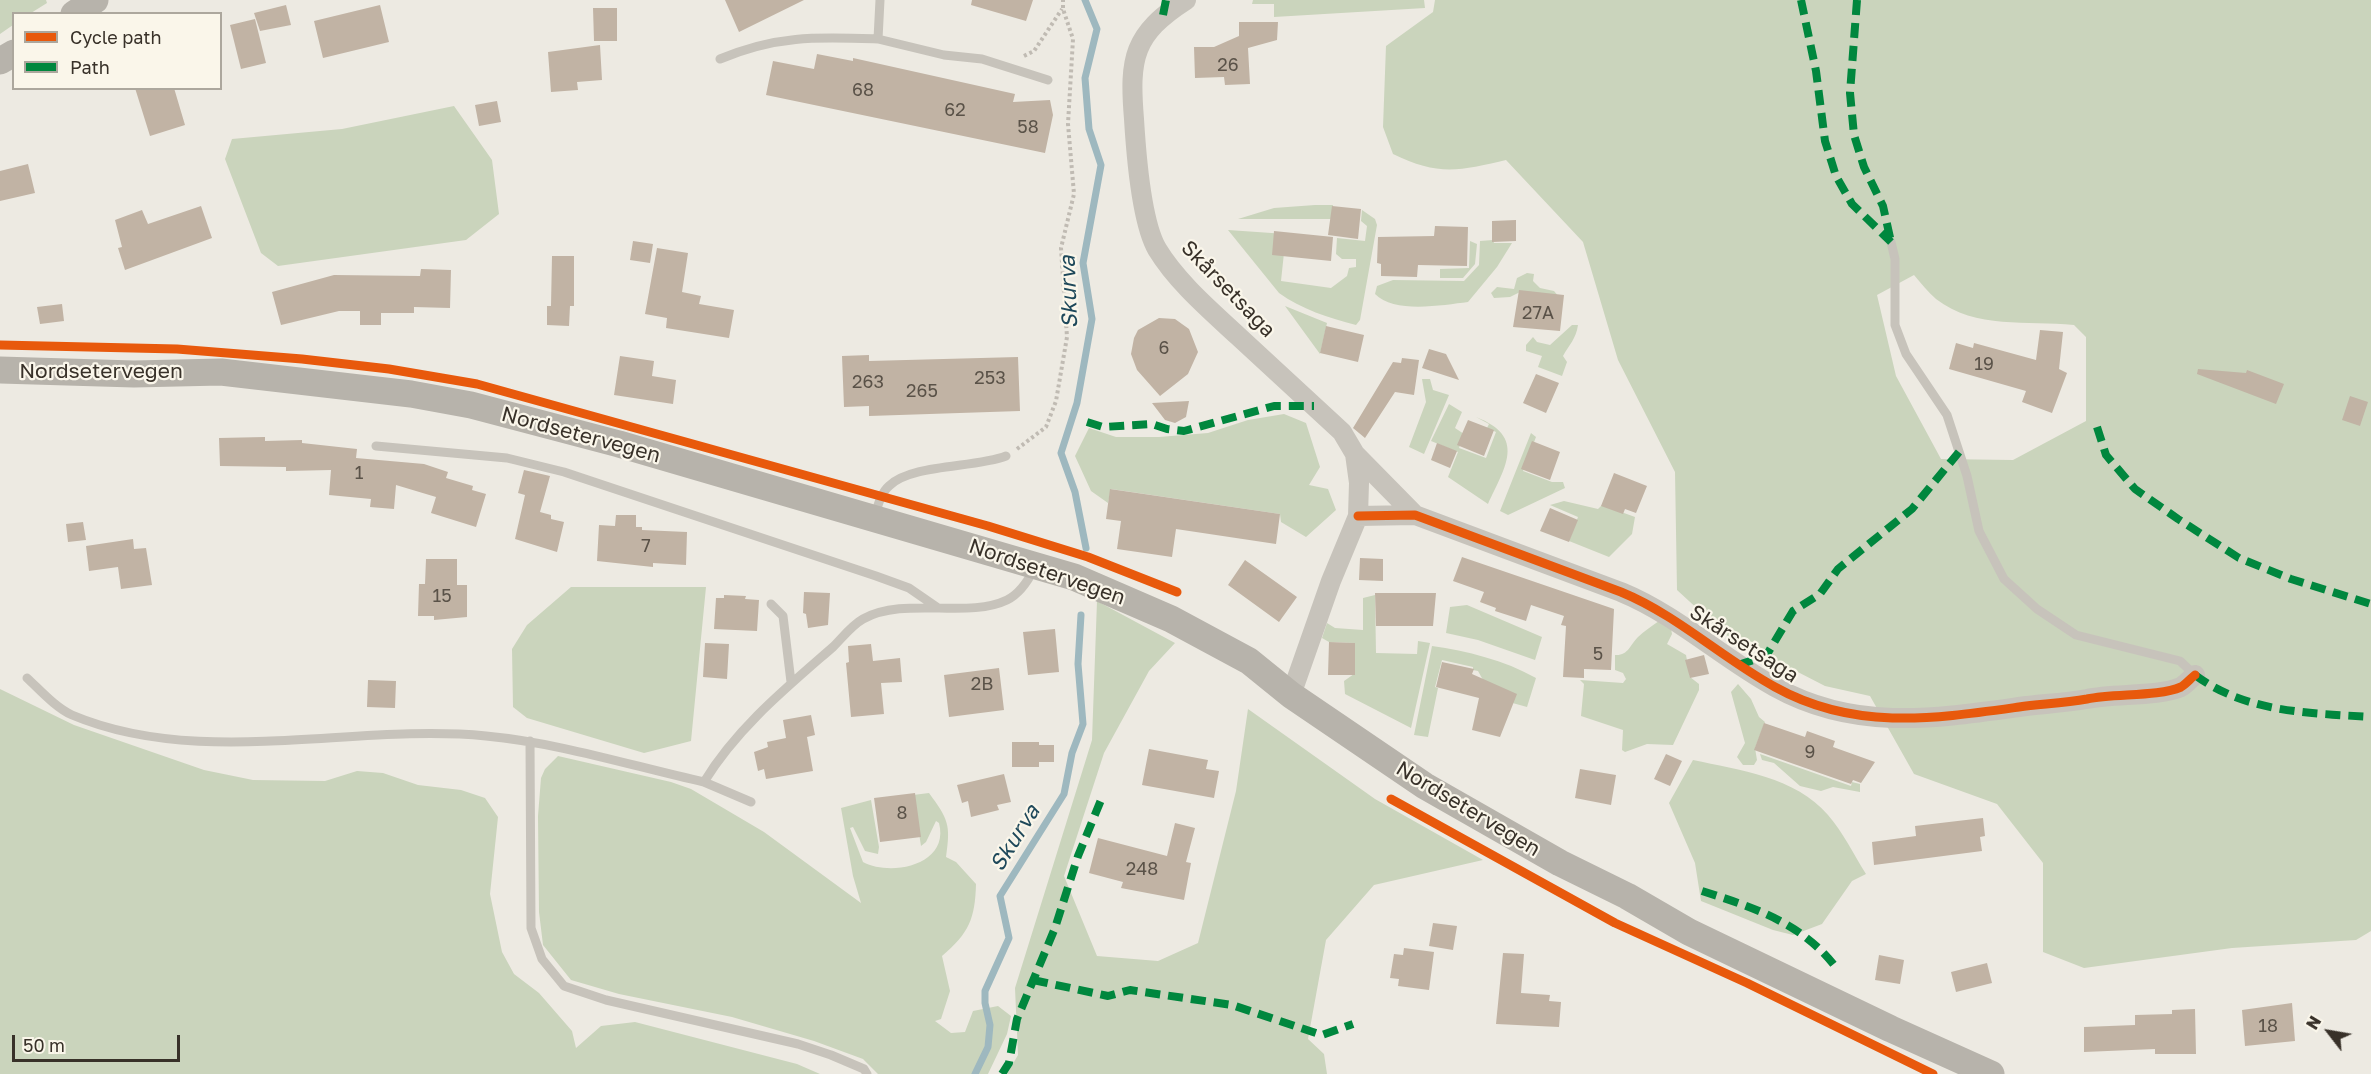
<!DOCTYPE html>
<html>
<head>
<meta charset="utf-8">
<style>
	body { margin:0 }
	#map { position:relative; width:2371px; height:1074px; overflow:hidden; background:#edeae2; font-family:"Golos Text",sans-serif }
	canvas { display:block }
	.legend { position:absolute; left:12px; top:12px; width:210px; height:78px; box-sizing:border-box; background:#faf6ea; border:2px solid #aca79d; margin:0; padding:8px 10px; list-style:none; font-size:18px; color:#383129 }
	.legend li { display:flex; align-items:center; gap:12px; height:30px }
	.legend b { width:30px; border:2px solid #aca79d }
	.north { position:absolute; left:2299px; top:1002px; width:60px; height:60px; -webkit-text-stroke:4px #faf6ea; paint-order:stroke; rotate:301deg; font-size:16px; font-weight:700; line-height:24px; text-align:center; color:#383129 }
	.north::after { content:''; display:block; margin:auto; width:21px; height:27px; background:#383129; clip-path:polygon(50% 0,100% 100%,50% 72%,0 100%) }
	.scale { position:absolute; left:12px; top:1035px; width:168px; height:27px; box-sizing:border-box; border:3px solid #383129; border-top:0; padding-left:8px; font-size:18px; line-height:21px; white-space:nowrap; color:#383129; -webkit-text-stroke:4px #faf6ea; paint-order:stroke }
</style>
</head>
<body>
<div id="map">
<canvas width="2371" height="1074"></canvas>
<ul class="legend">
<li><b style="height:8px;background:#e8590c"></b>Cycle path</li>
<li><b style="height:8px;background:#00873e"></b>Path</li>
</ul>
<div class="north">N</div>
<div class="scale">50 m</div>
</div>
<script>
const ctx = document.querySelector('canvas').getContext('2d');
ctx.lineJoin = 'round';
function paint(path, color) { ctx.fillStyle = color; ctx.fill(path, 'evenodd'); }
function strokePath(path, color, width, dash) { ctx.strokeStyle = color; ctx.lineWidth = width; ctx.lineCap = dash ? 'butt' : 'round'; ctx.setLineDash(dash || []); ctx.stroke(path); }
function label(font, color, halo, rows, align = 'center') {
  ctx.font = font + ' "Golos Text",sans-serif'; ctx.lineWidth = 4.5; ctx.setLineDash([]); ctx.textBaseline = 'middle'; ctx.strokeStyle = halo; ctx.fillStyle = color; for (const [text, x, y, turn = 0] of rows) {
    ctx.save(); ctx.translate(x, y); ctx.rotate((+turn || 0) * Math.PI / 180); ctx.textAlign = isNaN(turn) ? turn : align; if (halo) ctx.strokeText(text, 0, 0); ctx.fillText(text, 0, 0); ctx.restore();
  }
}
const green = new Path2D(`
	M0 0H46L47 3 31 13 14 14 13 25 0 34Z
	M1253 0H1424L1425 8 1274 17V4H1252Z
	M1435 0H2371V931L2356 940 2232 948 2084 968 2043 952V863L1997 804 1914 774 1870 696 1825 686 1726 635 1677 590 1675 472 1618 360 1583 242 1506 160C1460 171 1437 176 1393 154L1383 127 1386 46 1433 12ZM1914 275C1921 283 1928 292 1936 299 1976 330 2027 320 2074 325L2086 337V421L2013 460 1941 459 1896 376 1877 295Z
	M454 106 492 160 499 214 466 240 278 266 261 253 225 159 232 139 342 129Z
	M1315 205H1333L1331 219H1238L1274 208Z
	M1362 210 1375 219 1377 225 1360 320 1356 325C1329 318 1301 309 1279 293L1228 230 1286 234 1281 281 1331 288 1347 276 1349 268 1356 267V259H1342L1336 254 1337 238 1365 241 1367 226 1361 221Z
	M1493 240 1494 243H1512L1497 267 1468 302C1443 305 1394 314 1375 294L1377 286 1393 280 1464 281 1479 265 1480 241Z
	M1470 241 1477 244 1475 264 1463 278H1440V269L1469 268Z
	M1527 273 1534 274 1533 281 1540 288 1554 291 1560 298 1520 292 1510 297 1494 298 1491 293 1497 287 1514 289 1517 278Z
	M1285 306 1327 323 1320 354Z
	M1572 325H1578C1576 339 1569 345 1563 356L1567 362 1562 376 1538 367 1542 356 1526 351V345L1533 337 1537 342 1550 345Z
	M1422 379H1430L1433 390 1449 395 1424 454 1409 447 1426 402Z
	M1449 404 1462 412 1455 428 1464 434 1459 448 1486 458 1496 432 1487 428 1489 424 1476 417C1527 437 1505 467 1488 504L1448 477 1458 452 1431 441Z
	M1284 414 1306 423 1320 467 1309 485 1328 489 1336 510 1306 537 1281 522 1280 514 1111 489 1108 503 1091 491 1075 456 1089 428 1116 437H1159L1208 433 1248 420Z
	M1531 433 1536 437 1523 471 1552 482H1563L1565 488 1508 515 1500 511Z
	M1564 501 1598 509 1602 505 1635 517 1632 534 1609 557 1569 541 1578 517 1550 505Z
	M571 587H706L691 741 644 753 527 718 513 707 512 649 527 625Z
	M1375 595 1376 653 1417 654 1418 641 1430 643 1411 728 1345 694 1344 681 1354 674V643L1329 642 1322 638 1327 623 1335 628 1363 630V598Z
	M1097 601 1175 643 1149 671 1104 753 1064 876 1097 956 1158 961 1198 943 1236 791 1248 709 1375 799 1483 860 1374 885 1326 940 1308 1039 1324 1054 1327 1074H1007L1018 1055 1015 988 1092 740Z
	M1467 605 1542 637 1535 660 1478 640 1446 633 1450 607Z
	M1659 621 1671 628 1672 634 1667 644 1686 655 1690 677 1699 684V690L1673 745 1647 744 1625 752 1622 750 1623 730 1581 716 1584 684 1580 680 1623 683 1626 679 1623 673 1615 670V655C1628 656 1630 645 1638 637 1644 631 1652 626 1659 621Z
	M1432 646C1467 651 1504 660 1536 678L1527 707 1480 694 1483 680 1478 671 1473 670V667L1442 660 1435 687 1438 688 1428 737 1414 735Z
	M1738 684 1751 699 1759 717 1765 722 1755 748 1757 760 1754 765H1743L1737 757 1745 743 1731 692Z
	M0 689 74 725 204 770 253 780 325 781 357 771 383 773 418 785 461 790 485 798 498 817 490 894 502 952 514 974 539 993 572 1031 576 1048 601 1026 635 1022 797 1064 820 1074H0Z
	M1760 754 1851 786 1852 782 1860 784V792L1833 787 1821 791 1800 786 1774 763 1762 760Z
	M558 756 671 782 691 789 764 832 861 903 853 876 841 808 871 800 879 847 878 854 865 851 853 827 850 828 863 862C891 877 950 865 939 823L936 821 926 842 921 846 913 795 929 793C948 819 951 824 946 857L956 862 976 884C975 919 969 933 942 956L950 991 941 1019 935 1021 951 1033 965 1032 973 1011 998 1006 1011 1016 1007 1034 988 1074H878L863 1059 814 1041 732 1017 619 994 571 980 543 945 539 912 538 816 541 778 545 769Z
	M1693 760C1739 770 1796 777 1828 815 1843 832 1854 855 1866 874L1852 881 1822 924 1793 935 1773 930 1701 901 1695 863 1669 803Z`);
const stream = new Path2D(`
	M1085 0 1097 29 1085 78 1089 129 1101 165 1083 263 1092 319 1077 403 1061 453 1075 492 1086 548
	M975 1074 988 1047 990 1025 985 1003V991L1009 938 1000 896 1064 794 1072 753 1083 724 1078 664 1081 615`);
const building = new Path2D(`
	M725 0H804L739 32Z
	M972 0H1033L1026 21 971 5Z
	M286 5 291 25 260 31 254 13Z
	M380 5 389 42 323 58 314 21Z
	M593 8H617V41H594Z
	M255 19 266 63 241 69 230 25Z
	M1239 22H1278L1277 40 1248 48 1250 84 1225 85 1224 77 1195 78 1194 47H1214L1239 36Z
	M600 45 602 80 577 82 578 90 551 92 548 52Z
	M817 54 853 61V58L1015 94 1013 102 1050 100 1053 115 1045 153 766 95 773 61 814 69Z
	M135 88H174L185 125 150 136Z
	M497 101 501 122 479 126 475 105Z
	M28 164 35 193 0 201V171Z
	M201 206 212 238 125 270 118 248 122 247 115 220 142 210 148 224Z
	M1332 206 1361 209 1358 239 1328 235Z
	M1516 220V241L1492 242V221Z
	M1435 226 1468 227 1467 266 1418 265 1417 277 1381 276V264L1377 263 1378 237 1434 236Z
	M1274 231 1333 237 1331 261 1272 255Z
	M633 241 653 244 650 263 630 260Z
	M657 248 688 253 682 292 701 296 699 304 734 310 729 338 666 328 667 318 645 314Z
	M552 256H574V306H570L569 326 547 325V306H551Z
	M421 269 451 270 450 308 414 307V313H381V325H360V311H339L281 325 272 292 334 275 420 276Z
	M1519 290 1564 295 1560 331 1513 327Z
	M62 304 64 321 40 324 37 307Z
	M1159 318 1175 319 1189 329 1198 352 1188 374 1160 396 1137 370 1131 354 1134 338 1138 330Z
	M1326 326 1364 335 1358 362 1320 353Z
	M2040 330 2063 332 2059 369 2067 373 2052 413 2022 402 2026 391 1949 369 1956 343 1973 348 1974 343 2036 360Z
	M1429 349 1446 354 1459 380 1422 368Z
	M869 355V361L1018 357 1020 411 869 416V406L844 407 842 356Z
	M620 356 654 361 652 376 676 380 673 404 614 395Z
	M1402 358 1419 360 1414 395 1395 392 1365 438 1353 428 1393 362 1401 363Z
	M2198 369 2246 373 2247 370 2284 384 2276 404 2197 374Z
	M1536 374 1559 383 1546 413 1523 403Z
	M2350 396 2368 402 2360 426 2342 420Z
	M1189 401 1186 417 1175 423 1165 420 1152 403Z
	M1468 420 1494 430 1484 456 1457 445Z
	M265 437V441L302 440V443L357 449 356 458 424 464 448 472 446 478 473 486 472 490 486 494 476 527 431 513 436 497 396 485 394 509 370 507 371 499 329 495 331 470 286 471V467L220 466 219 438Z
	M1532 441 1560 452 1550 480 1521 469Z
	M1437 443 1457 451 1450 468 1431 460Z
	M524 470 550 476 540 512 551 515V519L564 522 557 552 515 539 525 495 518 493Z
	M1614 473 1647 486 1636 513 1625 509 1623 514 1601 506Z
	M1110 489 1280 514 1276 544 1176 529 1172 557 1117 549 1121 521 1106 519Z
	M1550 508 1578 520 1569 542 1540 531Z
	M616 515H636V527H642V530L687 532 686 565 653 563V567L597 561 599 525 615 526Z
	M83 522 86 540 68 542 66 524Z
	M133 539 134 549 146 548 152 585 121 589 118 567 89 571 86 546Z
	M1462 557 1614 609 1611 670 1584 669V678L1563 677 1566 626 1561 625 1564 616 1531 605 1526 621 1495 611 1496 608 1480 602 1484 592 1453 581Z
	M1360 558 1383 559V581L1359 580Z
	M426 559H457V585H467V617L434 620V616H418L419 584H425Z
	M1245 560 1297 597 1279 622 1228 585Z
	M804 592 830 593 828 625 808 628 806 614 803 613Z
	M1375 593H1436L1433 626H1376Z
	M724 595 746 596 745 599 759 600 757 631 714 629 716 598H724Z
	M1055 629 1059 672 1028 675 1023 632Z
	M1329 642 1355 643V675H1328Z
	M705 643 729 644 727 679 703 677Z
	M871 644 873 661 900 658 902 682 881 683 884 714 851 717 846 663 849 662 848 646Z
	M1704 655 1709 674 1690 678 1685 660Z
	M1442 662 1474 669 1472 674 1517 694 1500 737 1472 730 1479 698 1436 687Z
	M999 668 1004 710 949 717 944 675Z
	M368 680 396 681 395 708 367 707Z
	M811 715 815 735 807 737 813 771 766 779 764 769 758 771 754 752 768 747 767 742 786 738 783 720Z
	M1764 723 1805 737 1807 731 1835 741 1833 747 1875 762 1861 783 1853 780 1851 784 1754 750Z
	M1012 742H1039V745H1054V762H1039V767H1012Z
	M1149 749 1208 760 1206 769 1219 771 1214 798 1142 785Z
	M1666 754 1682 761 1670 786 1654 779Z
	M1580 769 1616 775 1611 805 1575 798Z
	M1004 774 1011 802 997 805 999 810 971 817 968 801 962 803 957 785Z
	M915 793 921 837 880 842 874 798Z
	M1983 818 1985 836 1980 837 1982 851 1874 865 1872 842 1916 836 1915 826Z
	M1175 823 1195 828 1186 862 1191 863 1184 900 1121 888 1123 882 1089 873 1098 838 1167 856Z
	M1433 923 1457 926 1453 950 1429 946Z
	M1404 948 1434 952 1429 990 1398 986 1399 979 1390 978 1394 954 1403 955Z
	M1503 953 1524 954 1521 993 1550 995 1549 1001 1561 1002 1559 1027 1496 1024Z
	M1879 955 1904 960 1900 984 1875 980Z
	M1987 963 1992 983 1956 992 1951 972Z
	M2292 1003 2295 1041 2245 1046 2242 1010Z
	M2195 1009 2196 1054H2155V1049L2084 1052V1027L2135 1025V1015L2172 1014V1010Z`);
const path = new Path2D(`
	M1024 56 1034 51 1062 9
	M1017 449 1046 427 1056 401 1067 337 1061 248 1074 194 1068 124 1073 39 1063 9V0`);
const lane = new Path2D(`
	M880 0 878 39 944 55 982 59 1048 80
	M720 59C777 35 817 37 878 39
	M1891 242 1895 259V325L1906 354 1947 415 1967 476 1979 531 2004 579 2037 609 2076 635 2180 661 2195 675
	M376 446 507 458 564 472 876 576 909 588 938 608
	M875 515C878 505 881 493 889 486 911 464 975 468 1006 456
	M771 604 783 616 791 682
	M27 678C40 690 56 708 72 715 200 769 352 723 486 736 560 743 632 766 704 782 737 728 786 688 833 647 842 638 852 625 863 619 904 596 968 619 1007 600 1019 594 1028 581 1034 569
	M530 741 531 928 542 959 564 986 606 1000 798 1044 831 1055 864 1069 867 1074
	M704 782 751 802`);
const street = new Path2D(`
	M1186 0C1133 34 1129 58 1134 119 1136 152 1141 221 1157 249 1177 282 1210 310 1238 336 1273 368 1307 400 1342 432L1355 454 1359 483 1358 516 1331 581 1291 695
	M1355 454 1415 515
	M1358 516 1415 515 1621 592C1677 615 1722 658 1775 687 1854 731 1933 719 2019 707 2042 704 2064 703 2087 699 2114 693 2158 697 2181 687 2186 684 2191 678 2195 675`);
const secondary = new Path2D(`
	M74 14 95 0
	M0 61 14 53
	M0 370 134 374 221 372 411 394 471 405 619 444 1074 577 1171 619 1249 661 1291 695 1425 786 1560 863 1627 896 1689 932 1891 1029 1991 1074`);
const quiet = new Path2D(`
	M1801 0 1816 71 1825 141 1836 176 1852 204 1891 242
	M1857 0 1850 93 1854 135 1864 167 1883 206 1891 242
	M1163 15 1166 0
	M1087 422 1103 427 1152 424 1167 429 1184 431 1274 406H1314
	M2097 427 2106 455 2135 489 2178 519 2239 558 2291 579 2371 604
	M1738 665 1766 656 1793 611 1820 594 1838 569 1912 509 1959 452
	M2195 675C2246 713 2310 713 2371 717
	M1702 891C1752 907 1800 922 1834 965
	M1033 980 1108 996 1130 990 1232 1005 1322 1035 1353 1024
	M1002 1074 1009 1063 1017 1019 1055 928 1078 856 1101 800`);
const cycleway = new Path2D(`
	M0 345 177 349 302 359 389 369 477 384 988 526 1088 557 1177 592
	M1358 516 1415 515 1621 592C1677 615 1722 658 1775 687 1854 731 1933 719 2019 707 2042 704 2064 703 2087 699 2114 693 2158 697 2181 687 2186 684 2191 678 2195 675
	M1391 799 1615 923 1747 983 1933 1074`);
const numberNames = [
	["26",1228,65],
	["68",863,90],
	["62",955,110],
	["58",1028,127],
	["27A",1538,313],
	["6",1164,348],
	["19",1984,364],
	["253",990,378],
	["263",868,382],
	["265",922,391],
	["1",359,473],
	["7",646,546],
	["15",442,596],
	["5",1598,654],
	["2B",982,684],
	["9",1810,752],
	["8",902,813],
	["248",1142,869],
	["18",2268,1026]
];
const streetNames = [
	["Skårsetsaga",1228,289,46],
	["Nordsetervegen",101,371],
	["Nordsetervegen",581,435,15],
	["Nordsetervegen",1047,572,19],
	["Skårsetsaga",1744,644,33],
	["Nordsetervegen",1468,809,31]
];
const waterNames = [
	["Skurva",1069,292,-92],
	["Skurva",1015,838,-58]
];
paint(green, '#cad4bc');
strokePath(stream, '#9eb8bf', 7);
paint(building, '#c1b3a4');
strokePath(path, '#c0bbb3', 4, [3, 3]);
strokePath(lane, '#c7c3bb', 9);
strokePath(street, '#c7c3bb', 20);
strokePath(secondary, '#b7b3ab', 27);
strokePath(quiet, '#00873e', 8, [15, 8]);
strokePath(cycleway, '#e8590c', 9);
label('18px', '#5a5248', null, numberNames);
label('21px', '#383129', '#faf6ea', streetNames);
label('italic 22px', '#1e485a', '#faf6ea', waterNames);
</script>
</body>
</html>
